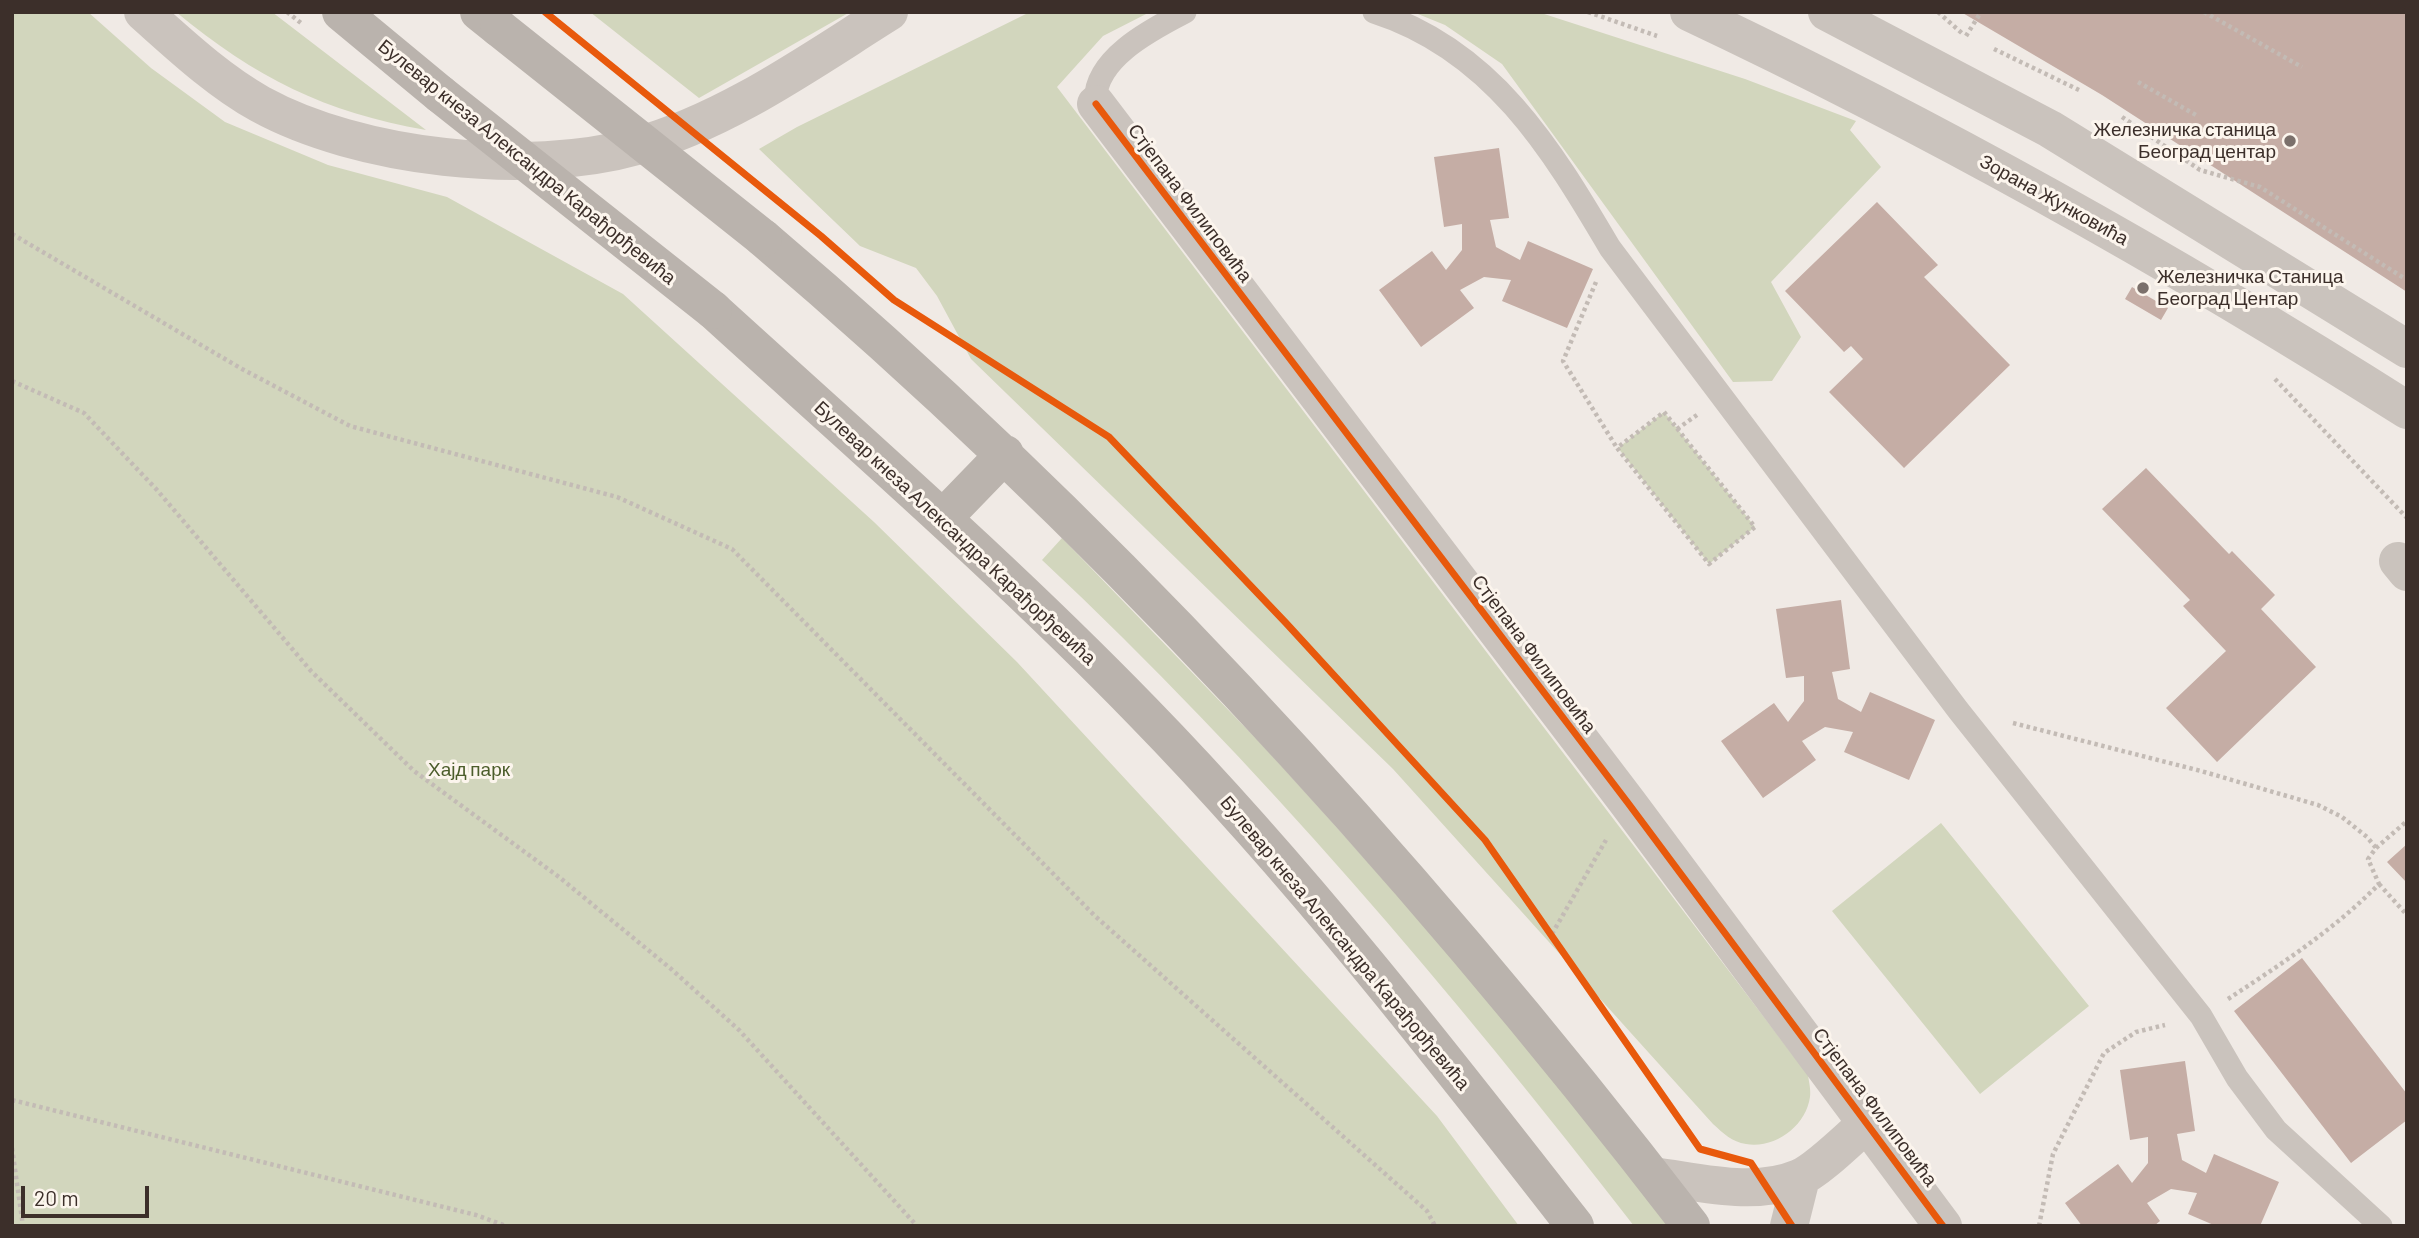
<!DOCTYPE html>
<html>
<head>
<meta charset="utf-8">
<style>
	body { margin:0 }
	#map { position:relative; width:2419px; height:1238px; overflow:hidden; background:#f0eae5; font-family:Barlow,sans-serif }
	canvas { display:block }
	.frame { position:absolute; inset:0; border:14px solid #3c2f2a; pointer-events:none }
	.scale { position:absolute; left:21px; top:1186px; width:128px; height:32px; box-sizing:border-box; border:4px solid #3c2f2a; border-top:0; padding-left:9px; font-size:21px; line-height:24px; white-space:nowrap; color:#3c2f2a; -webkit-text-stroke:5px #fcf5ed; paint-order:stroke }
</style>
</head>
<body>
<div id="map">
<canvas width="2419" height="1238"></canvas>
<div class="frame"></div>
<div class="scale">20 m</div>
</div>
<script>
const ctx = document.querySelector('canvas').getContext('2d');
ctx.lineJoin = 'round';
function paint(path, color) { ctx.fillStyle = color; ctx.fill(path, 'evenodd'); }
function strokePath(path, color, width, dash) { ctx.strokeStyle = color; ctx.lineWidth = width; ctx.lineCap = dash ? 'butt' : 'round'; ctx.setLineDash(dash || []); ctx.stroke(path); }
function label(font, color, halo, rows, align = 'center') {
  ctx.font = font + ' Barlow,sans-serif'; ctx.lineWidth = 6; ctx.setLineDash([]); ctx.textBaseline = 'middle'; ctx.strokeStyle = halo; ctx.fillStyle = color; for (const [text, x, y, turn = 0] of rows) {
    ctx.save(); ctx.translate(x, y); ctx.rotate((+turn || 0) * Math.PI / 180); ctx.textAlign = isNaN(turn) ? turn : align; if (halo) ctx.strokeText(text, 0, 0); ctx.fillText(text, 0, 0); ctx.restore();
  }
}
const green = new Path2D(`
	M12 12H88L151 68 225 122 328 165 447 197 623 294 874 522 1017 662 1437 1116 1519 1226H12Z
	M176 12H272L426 130C324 112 256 78 176 12Z
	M590 12H850L699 98Z
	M1030 12H1150L1103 36 1057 87 1808 1075C1809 1082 1811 1090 1810 1097 1806 1126 1775 1149 1746 1144 1732 1142 1723 1133 1713 1124L1393 769 971 359 937 296 916 268 860 246 759 149 797 127Z
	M1413 12H1538L1745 79 1856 121 1850 130 1881 167 1771 282 1801 337 1772 381 1733 382 1502 64 1445 25Z
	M1664 412 1755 527 1709 564 1618 448Z
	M1062 538 1269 752 1454 958 1671 1226H1634C1452 991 1259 763 1042 560Z
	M1941 823 2089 1006 1980 1094 1832 911Z`);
const building = new Path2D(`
	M1961 12H2407V292L2102 95Z
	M1499 148 1509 218 1490 220 1496 247 1520 260 1528 241 1593 269 1567 328 1502 301 1511 280 1484 277 1460 290 1474 308 1421 347 1379 290 1432 251 1446 270 1462 250V224L1444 227 1434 157Z
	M1877 202 1938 265 1924 277 2010 365 1904 468 1829 392 1863 359 1851 346 1844 352 1785 291Z
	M2132 287 2168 308 2161 320 2125 299Z
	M2146 468 2229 554 2232 551 2275 595 2261 609 2316 667 2217 762 2166 708 2226 651 2183 606 2190 600 2102 509Z
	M1841 600 1850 669 1832 672 1838 699 1861 712 1870 692 1935 720 1909 780 1844 752 1853 732 1825 727 1802 741 1816 760 1763 798 1721 741 1774 703 1788 722 1804 701V676L1786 678 1776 609Z
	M2407 844V883L2387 862Z
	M2302 958 2407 1094V1120L2351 1163 2234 1011Z
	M2185 1061 2195 1131 2177 1134 2182 1160 2206 1173 2214 1154 2279 1182 2260 1226H2216L2188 1214 2197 1193 2171 1189 2147 1203 2160 1221 2154 1226H2082L2065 1203 2118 1164 2132 1183 2148 1163V1137L2130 1140 2120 1070Z`);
const path = new Path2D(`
	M287 12 301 23
	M1588 12 1657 36
	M1938 12 1964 35
	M2204 12 2302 67
	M1966 36 1981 12
	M1994 49 2079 90
	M2138 82 2196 115
	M2122 117 2200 170 2260 187 2407 280
	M12 234 242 369 350 426 617 497 732 549 1095 916 1427 1211 1435 1226
	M1596 282 1563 361 1617 448
	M2275 379 2407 518
	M12 381 84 413 157 490 311 671 414 771 559 877 670 968 739 1030 917 1226
	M1664 412 1755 527 1709 564 1617 448Z
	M1677 429 1697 415
	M2013 723 2201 771 2318 805 2342 817 2367 837 2376 848
	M2379 884 2407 915
	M1552 934 1606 840
	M2228 999C2280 965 2335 929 2379 884L2368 859 2376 848 2407 821
	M12 1100 476 1215 506 1226
	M12 1148 23 1226
	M2039 1226 2053 1154 2104 1053 2136 1032 2165 1025`);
const lane = new Path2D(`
	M1374 12C1492 50 1551 148 1610 248L1958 710 2201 1016 2237 1078 2276 1130 2381 1226
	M1096 104C1091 60 1152 29 1185 12`);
const street = new Path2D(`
	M143 12C179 44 217 80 260 104 358 158 528 177 637 146 729 120 809 62 889 12
	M1689 12C1937 129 2175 263 2407 410
	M1827 12 2050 129 2407 349
	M1096 104 1628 803 1943 1226
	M2398 561 2407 572
	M1653 1176C1700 1182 1754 1197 1799 1178 1817 1171 1851 1137 1867 1123
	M1789 1226 1801 1178`);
const secondary = new Path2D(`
	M341 12 440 94
	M479 12 499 28
	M763 238C1109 532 1414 866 1691 1226
	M713 310C858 442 1006 571 1143 712 1299 872 1438 1050 1575 1226
	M944 517 1005 454`);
const secondaryBridge = new Path2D(`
	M499 28 763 238
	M440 94 713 310`);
const cycleway = new Path2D(`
	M545 12 821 236 894 300 1109 437 1286 623 1485 840 1700 1149 1751 1163 1792 1226
	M1096 104 1628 803 1943 1226`);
const markers = [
	[2290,141,7,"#7b706b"],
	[2143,288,7,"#7b706b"]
];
const poiNames = [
	["Железничка станица",2276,130],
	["Београд центар",2276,152],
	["Железничка Станица",2157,277,"left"],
	["Београд Центар",2157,299,"left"]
];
const streetNames = [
	["Булевар кнеза Александра Карађорђевића",527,162,39],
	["Зорана Жунковића",2054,200,29],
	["Стјепана Филиповића",1190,203,53],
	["Булевар кнеза Александра Карађорђевића",955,533,43],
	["Стјепана Филиповића",1534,654,53],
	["Булевар кнеза Александра Карађорђевића",1345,943,50],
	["Стјепана Филиповића",1875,1107,53]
];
const parkNames = [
	["Хајд парк",469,770]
];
paint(green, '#d2d6bd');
paint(building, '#c5ada5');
strokePath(path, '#c3bbb5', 4.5, [3.5, 3.5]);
strokePath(lane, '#cac3bd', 23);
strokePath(street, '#cac3bd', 38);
strokePath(secondary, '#bab3ad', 38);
strokePath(secondaryBridge, '#bab3ad', 38);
strokePath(cycleway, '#e8590c', 7);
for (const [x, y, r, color] of markers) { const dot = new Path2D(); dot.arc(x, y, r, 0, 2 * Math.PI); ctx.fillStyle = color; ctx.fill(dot); strokePath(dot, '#fcf5ed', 2.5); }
label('19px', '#3c2f2a', '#fcf5ed', poiNames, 'right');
label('19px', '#3c2f2a', '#fcf5ed', streetNames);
label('19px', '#4c5d2b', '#fcf5ed', parkNames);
</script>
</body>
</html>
